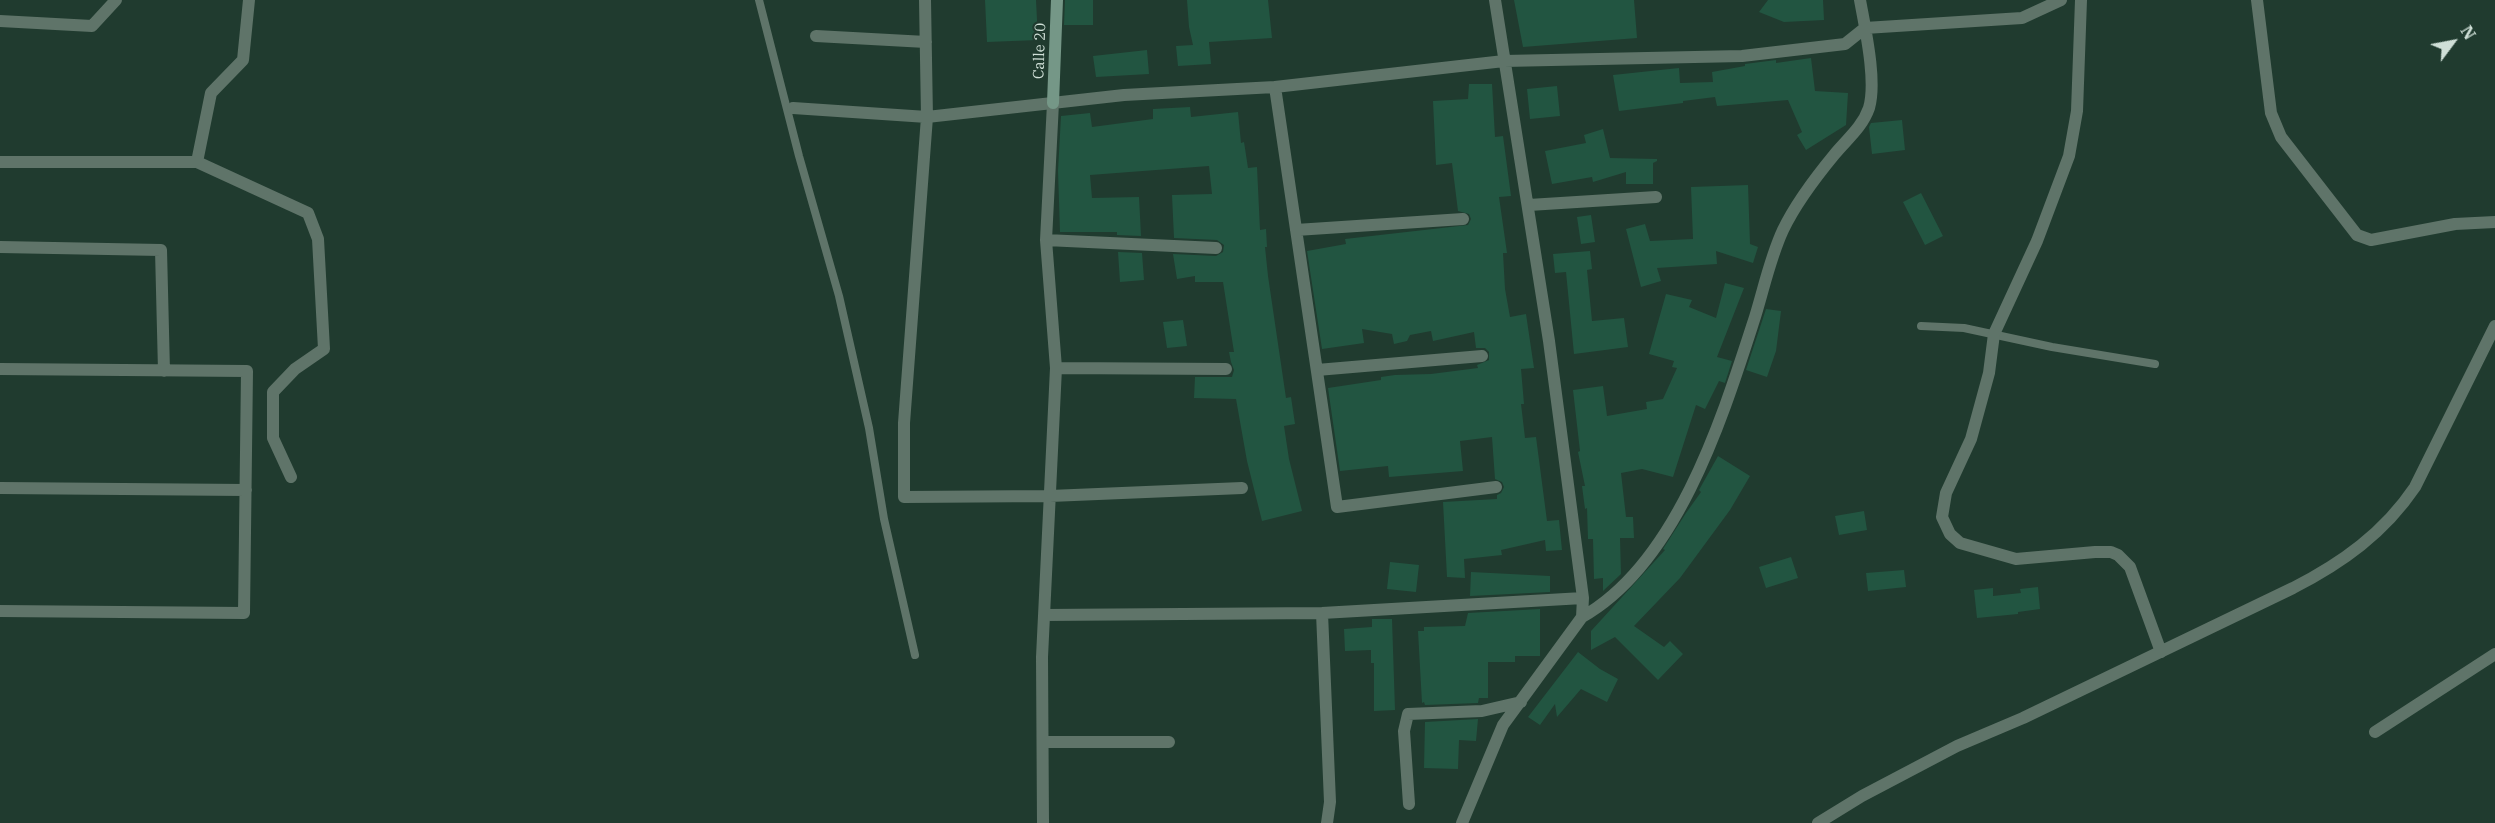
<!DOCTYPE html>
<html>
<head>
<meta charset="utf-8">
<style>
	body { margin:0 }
	#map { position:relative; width:2495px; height:823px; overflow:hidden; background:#203b2f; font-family:"IBM Plex Serif",serif }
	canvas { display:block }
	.north { position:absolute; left:2423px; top:12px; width:60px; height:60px; -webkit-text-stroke:4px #203b2f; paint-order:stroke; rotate:58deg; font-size:16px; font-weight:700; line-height:24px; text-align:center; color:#cfdfd7 }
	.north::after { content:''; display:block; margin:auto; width:21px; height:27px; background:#cfdfd7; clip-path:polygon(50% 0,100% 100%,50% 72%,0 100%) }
</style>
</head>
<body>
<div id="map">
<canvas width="2495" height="823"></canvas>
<div class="north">N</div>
</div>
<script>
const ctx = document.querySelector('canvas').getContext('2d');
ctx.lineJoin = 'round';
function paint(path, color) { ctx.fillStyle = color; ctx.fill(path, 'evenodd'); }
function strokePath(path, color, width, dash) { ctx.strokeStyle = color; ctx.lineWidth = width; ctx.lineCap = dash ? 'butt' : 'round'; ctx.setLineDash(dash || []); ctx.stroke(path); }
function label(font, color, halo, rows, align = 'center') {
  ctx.font = font + ' "IBM Plex Serif",serif'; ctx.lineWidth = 4.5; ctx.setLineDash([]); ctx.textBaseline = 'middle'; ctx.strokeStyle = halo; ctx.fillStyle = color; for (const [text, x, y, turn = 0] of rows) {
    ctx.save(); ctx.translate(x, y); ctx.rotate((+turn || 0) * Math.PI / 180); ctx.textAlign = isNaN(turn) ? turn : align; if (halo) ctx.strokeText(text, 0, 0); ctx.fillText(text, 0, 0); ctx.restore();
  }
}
const building = new Path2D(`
	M985 0H1036L1038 40 987 42Z
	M1065 0H1093V25H1064Z
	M1187 0H1268L1272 38 1209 42 1211 64 1178 66 1176 46 1193 45 1189 27Z
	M1514 0H1634L1637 38 1523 47Z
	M1768 0H1823L1824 20 1784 22 1759 12Z
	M1147 50 1149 74 1096 77 1093 56Z
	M1811 58 1815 91 1848 93 1846 125 1806 150 1797 135 1802 132 1788 100 1717 106 1715 97 1683 101V103L1619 111 1613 75 1679 68 1680 83 1713 82 1712 72 1745 66V64L1776 60V63Z
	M1469 84H1492L1495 137 1503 136 1511 196 1499 197 1507 253H1503L1505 289 1510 317 1526 314 1534 368 1521 369 1524 404H1521L1525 438 1536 437 1547 521 1559 520 1562 550 1546 551 1545 540 1501 550 1502 555 1464 559 1465 578 1447 577 1443 502 1497 499V495L1501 493 1504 487 1502 482 1495 479 1492 437 1460 441 1463 471 1389 477 1388 466 1340 471 1328 388 1381 380V377L1395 375 1431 374 1478 368 1477 365 1489 360V352L1485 348H1476L1474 332 1433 341 1431 331 1410 335 1407 341 1394 344 1392 334 1362 329 1364 343 1322 349 1307 251 1346 244 1345 239 1468 225 1471 219 1469 214 1458 211 1452 163 1436 165 1433 101 1468 99Z
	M1557 86 1560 116 1530 119 1527 89Z
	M1190 107 1191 117 1238 112 1241 143 1244 142 1248 168 1257 167 1260 230 1266 229 1267 247H1265L1268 276 1286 398 1291 397 1295 424 1284 426 1289 459 1302 511 1262 521 1247 461 1236 399 1194 398 1195 377H1232L1234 370 1231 362 1229 352H1234L1223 282H1195V276L1177 279 1173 254 1216 256 1223 252 1224 245 1217 240 1174 238 1172 195 1212 194 1209 166 1090 175 1092 198 1139 197 1141 236 1117 235V232H1060L1058 171 1061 116 1090 113 1092 127 1153 119V109Z
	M1902 120 1905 150 1872 154 1869 127 1871 123Z
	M1603 129 1610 158 1657 159V161L1653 163V184H1626V172L1593 182 1592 177 1552 184 1545 151 1586 143 1584 135Z
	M1748 185 1750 244 1758 247 1753 263 1716 251 1717 264 1657 268 1661 281 1641 287 1626 229 1645 224 1650 241 1693 239 1691 187Z
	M1921 193 1943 236 1925 245 1903 202Z
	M1591 215 1595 242 1581 244 1577 217Z
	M1590 251 1592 269 1587 270 1592 321 1624 318 1628 347 1574 354 1566 272 1555 273 1553 254Z
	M1118 252 1142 253 1144 280 1120 282Z
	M1725 283 1744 288 1717 357 1732 361 1725 383 1719 381 1705 409 1696 405 1673 477 1642 469 1621 473 1626 517H1633L1634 538H1620L1621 574 1603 591V578L1594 579 1593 539H1588L1587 508 1585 509 1582 486H1585L1578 452 1580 451 1573 390 1603 386 1607 416 1647 409 1646 402 1663 399 1677 368 1672 367 1674 361 1649 354 1666 294 1692 300 1689 307 1716 318Z
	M1766 309 1781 311 1776 351 1767 377 1746 370Z
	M1183 320 1187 346 1167 348 1163 322Z
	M1718 456 1750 476 1730 510 1680 578 1634 626 1664 647 1670 641 1683 654 1658 680 1615 637 1591 650V631L1665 550 1663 549 1686 513 1701 492 1699 490Z
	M1864 511 1867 530 1839 535 1835 516Z
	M1791 557 1798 578 1766 588 1759 567Z
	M1390 562 1419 565 1416 592 1387 589Z
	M1904 570 1906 587 1868 591 1866 573Z
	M1471 572 1550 576V592L1470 596Z
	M2038 587 2040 609 2018 612V614L1977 618 1974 590 1993 588V596L2021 593 2020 589Z
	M1540 609V656H1515V662H1488V698H1479L1478 703 1425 705 1424 702 1422 703 1418 631H1424V627L1465 626 1468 613Z
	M1372 619H1392L1395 710 1374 711V663H1371V650L1345 651 1344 629 1372 627Z
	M1578 652 1600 669 1618 679 1607 702 1581 689 1557 717 1555 704 1540 725 1528 717Z
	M1478 719 1476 741 1459 740 1458 769 1424 768 1425 722Z`);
const lane = new Path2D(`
	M759 0 799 156 839 296 869 428 884 519 915 655
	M1921 326 1964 328 2052 347 2155 364`);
const street = new Path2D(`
	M925 0 927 117 904 423V497L1050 496 1242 488
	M2081 0 2077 111 2069 156 2037 241 1994 334 1989 373 1971 439 1946 493 1942 517 1950 534 1960 543 2016 559 2095 552H2111L2118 555 2130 567 2161 652
	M2257 0 2271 113 2281 137 2357 235 2371 240 2455 224 2495 222
	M0 21 92 26 116 0
	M816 36 926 42
	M1275 87 1337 507 1496 487
	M793 108 927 117 1124 95 1275 87 1504 61 1742 56 1845 44 1865 28 2022 18 2061 0
	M0 162H197L211 93 243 60 249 0
	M197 162 308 213 318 239 324 349 295 369 273 392V438L291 477
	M1529 205 1656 197
	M1296 230 1463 219
	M1046 240 1216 248
	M0 247 161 250 164 371
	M1056 368 1226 369
	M0 369 247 371 244 613 0 611
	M1317 370 1482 356
	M0 488 246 490
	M1322 613 1330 802 1327 823
	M1044 615 1322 613 1583 598
	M1582 617C1678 563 1723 416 1755 317 1764 288 1770 258 1783 230 1796 203 1815 178 1834 155 1846 140 1862 128 1869 108 1877 81 1865 28 1860 0
	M2375 732 2495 654
	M1043 742H1169
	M1409 804 1404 731 1408 714 1482 711 1521 702
	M1043 823 1042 657 1056 368 1046 240 1053 103
	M1462 823 1503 725 1582 617 1583 598 1549 341 1495 0
	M1818 823 1862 796 1957 746 2023 718 2293 588C2342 563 2384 533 2415 487L2495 326`);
const secondary = new Path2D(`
	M1053 103 1057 0`);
const streetNames = [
	["Calle 20",1040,51,-88]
];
paint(building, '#225541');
strokePath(lane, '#5f7469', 8);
strokePath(street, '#5f7469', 12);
strokePath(secondary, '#759787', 12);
label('15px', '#cfdfd7', '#203b2f', streetNames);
</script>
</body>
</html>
